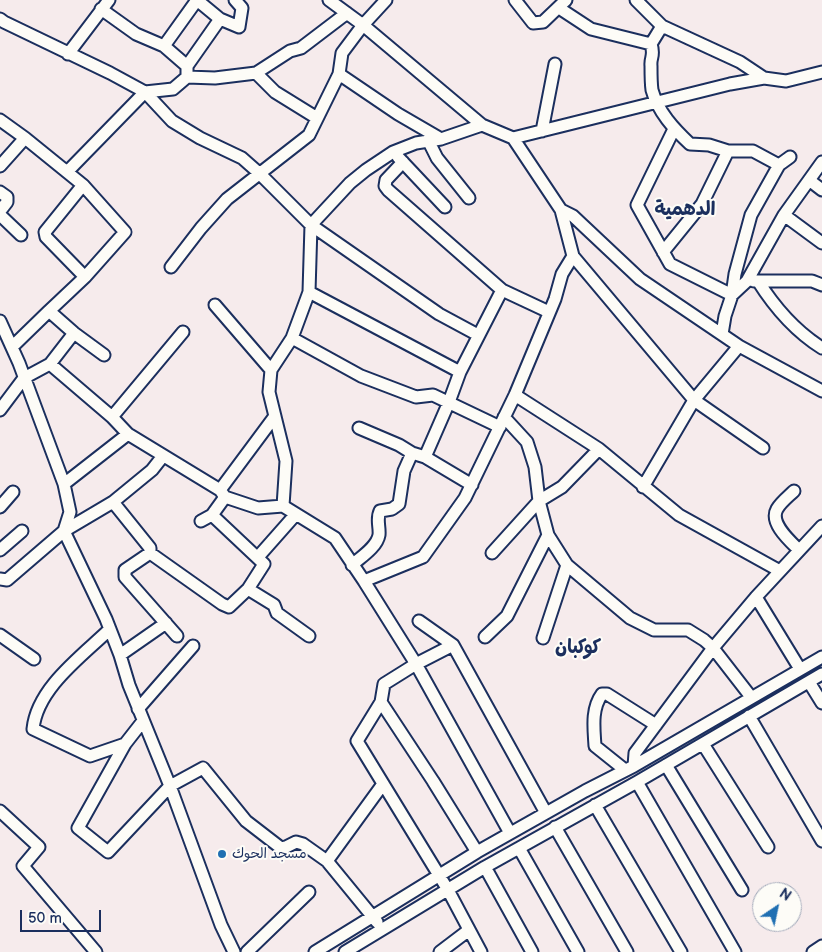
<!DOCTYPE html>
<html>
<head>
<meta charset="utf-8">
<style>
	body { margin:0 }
	#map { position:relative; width:822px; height:952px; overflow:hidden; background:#f6ebec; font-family:"Balsamiq Sans",sans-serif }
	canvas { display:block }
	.north { position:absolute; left:752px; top:882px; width:50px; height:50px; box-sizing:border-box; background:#fdfcf7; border:1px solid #a3aaba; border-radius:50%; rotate:34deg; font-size:14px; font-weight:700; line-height:20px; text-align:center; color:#1b2f5e }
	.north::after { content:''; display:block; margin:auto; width:18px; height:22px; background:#1f6fb2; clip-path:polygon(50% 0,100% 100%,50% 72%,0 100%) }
	.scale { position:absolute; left:20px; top:910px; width:81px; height:22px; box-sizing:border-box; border:2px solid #1b2f5e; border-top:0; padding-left:6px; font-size:15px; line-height:18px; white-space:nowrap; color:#1b2f5e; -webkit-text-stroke:4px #fdfcf7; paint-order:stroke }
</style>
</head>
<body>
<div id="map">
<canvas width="822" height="952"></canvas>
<div class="north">N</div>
<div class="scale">50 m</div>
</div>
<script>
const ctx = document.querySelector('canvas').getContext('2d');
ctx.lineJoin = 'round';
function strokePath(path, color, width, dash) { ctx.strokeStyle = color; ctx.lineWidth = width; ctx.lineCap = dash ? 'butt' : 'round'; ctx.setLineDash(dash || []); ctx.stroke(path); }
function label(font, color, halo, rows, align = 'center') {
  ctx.font = font + ' "Balsamiq Sans","Playpen Sans Arabic",sans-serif'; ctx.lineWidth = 4; ctx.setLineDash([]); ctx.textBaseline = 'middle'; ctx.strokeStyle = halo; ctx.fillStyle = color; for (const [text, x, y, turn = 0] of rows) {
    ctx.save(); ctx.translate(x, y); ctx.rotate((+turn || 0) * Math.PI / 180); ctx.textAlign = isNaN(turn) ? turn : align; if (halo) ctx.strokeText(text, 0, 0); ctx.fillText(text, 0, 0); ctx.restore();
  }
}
const street = new Path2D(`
	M197 0 220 19 239 27 242 8 235 0
	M329 0 363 25 482 125 513 138 561 210 573 256 694 400 763 448
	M386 0 363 25 342 53 339 74 398 114 441 139
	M515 0 533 23 543 22 566 0
	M636 0 662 26 740 62 764 78
	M559 8 591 29 651 44 662 26
	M101 9 136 34 164 46 187 66
	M0 19 4 22 110 73 145 92 173 89 187 77V66L220 19
	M651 44C655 56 650 57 651 66 651 74 651 83 652 90 658 112 674 129 690 144L709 145 728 151H753L779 165
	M164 46 197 0
	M68 54 109 0
	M256 73 275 92 317 118
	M187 77 215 78 256 73 290 51 301 48 347 13
	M0 120 25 138 83 185 125 232 85 277 49 311 74 333 104 355
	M482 125 441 139 416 143 393 152 366 170 350 183 311 225 309 292 292 338 271 370 269 392 286 461 283 506 335 538 364 581 416 664 510 833
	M674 129 637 205 670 264 732 295 735 274 751 215 779 165 790 157
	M542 131 555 64
	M513 138 730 84 764 78 786 81 822 72
	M428 140 437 158 469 198
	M398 157 445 207
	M403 162 386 180 385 186 388 190 502 290 549 312
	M0 166 25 138
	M67 172 145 92 172 121 200 138 242 158 259 173 311 225 439 314 478 335
	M809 180 822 190
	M83 185 45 232 46 237 85 277
	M0 192 7 197V202L0 211
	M561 210 573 216 640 279 739 346 822 391
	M0 215 21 235
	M784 215 822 243
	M663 252 702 204 728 151
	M171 267 201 228 227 199 309 135 339 74
	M754 281H812L822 285
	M758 281C775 308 795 331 822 348
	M309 292 460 372
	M215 305 271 370
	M0 321 19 363 64 484 70 512 64 531 106 619 120 655 129 685 170 786 221 925 234 952
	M722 334 725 316 732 295 747 281 784 215 822 162
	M292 338 361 376 416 397 433 395 500 427
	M12 347 49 311
	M50 364 112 417 128 434 220 490 225 497 258 508 283 506
	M515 395 599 449 679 515 780 571
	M0 410 24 378 50 364 74 333
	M112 417 183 332
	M504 417 527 442 535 467 539 501 548 535 567 565 630 618 654 630H688L704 640 713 648 751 697
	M359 428 399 445 412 453 425 457 472 485
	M425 457 449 402 460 372 502 290
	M64 484 128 434
	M643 487 694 400 739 346
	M220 490 275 416
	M794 491C789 496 781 502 777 509 769 523 790 541 799 550
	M113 502 150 548V553
	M0 507 13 492
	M201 521 212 515 225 497
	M0 550 22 531
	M150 553 222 604 229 607 248 589 264 564 212 515
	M150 553 125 570V577L177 636
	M492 553 539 501 562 487 599 449
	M258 557 296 514
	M352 565C361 557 377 547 379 535 380 527 376 519 380 511L392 509 399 504 404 471 412 453
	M0 579 7 580 64 531 113 502 152 470 163 456
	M364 581 423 557 465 498 515 395 555 299 562 274 573 256
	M248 589 274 605 277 613 309 636
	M756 597 800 669
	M419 621 453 645 546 813
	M110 629C82 656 37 688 33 729L90 756 125 744
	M0 635 34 659
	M485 637 507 616 548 535
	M543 638 567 565
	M453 645 416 664 384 684 381 702 433 781 477 852
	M120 655 166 623
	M809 682 822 703
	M381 702 357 741 448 890 481 952
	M138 709 193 646
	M749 716 822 841
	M143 721 125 744 78 828 108 852 170 786 203 768 246 821 281 848 286 847 296 842 303 844 327 861
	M703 744 768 847
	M666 765 742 890
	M634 766 635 753 713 648 756 597 822 526
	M625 770 595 746C594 729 591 709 602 694H607L656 725
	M637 782 735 952
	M595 805 681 952
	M0 811 39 847 23 866 96 952
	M555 827 627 952
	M519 848 578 952
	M485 867 532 952
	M377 922 327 861 383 784
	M247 952 309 892
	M315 952 477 852 585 791 634 766 822 657
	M345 952 485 867 637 782 822 674
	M440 952 469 930
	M813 952 822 946`);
const markers = [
	[222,854,5,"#1f6fb2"]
];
const poiNames = [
	["مسجد الحوك",232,854]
];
const districtNames = [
	["الدهمية",685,210],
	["كوكبان",578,648]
];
strokePath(street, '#1b2f5e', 15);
strokePath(street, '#fdfcf7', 11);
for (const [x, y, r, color] of markers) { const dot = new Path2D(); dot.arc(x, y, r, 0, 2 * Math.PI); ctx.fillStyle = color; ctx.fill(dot); strokePath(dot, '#fdfcf7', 2); }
label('14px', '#1b2f5e', '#fdfcf7', poiNames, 'left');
label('bold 19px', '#1b2f5e', '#fdfcf7', districtNames);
</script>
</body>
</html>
